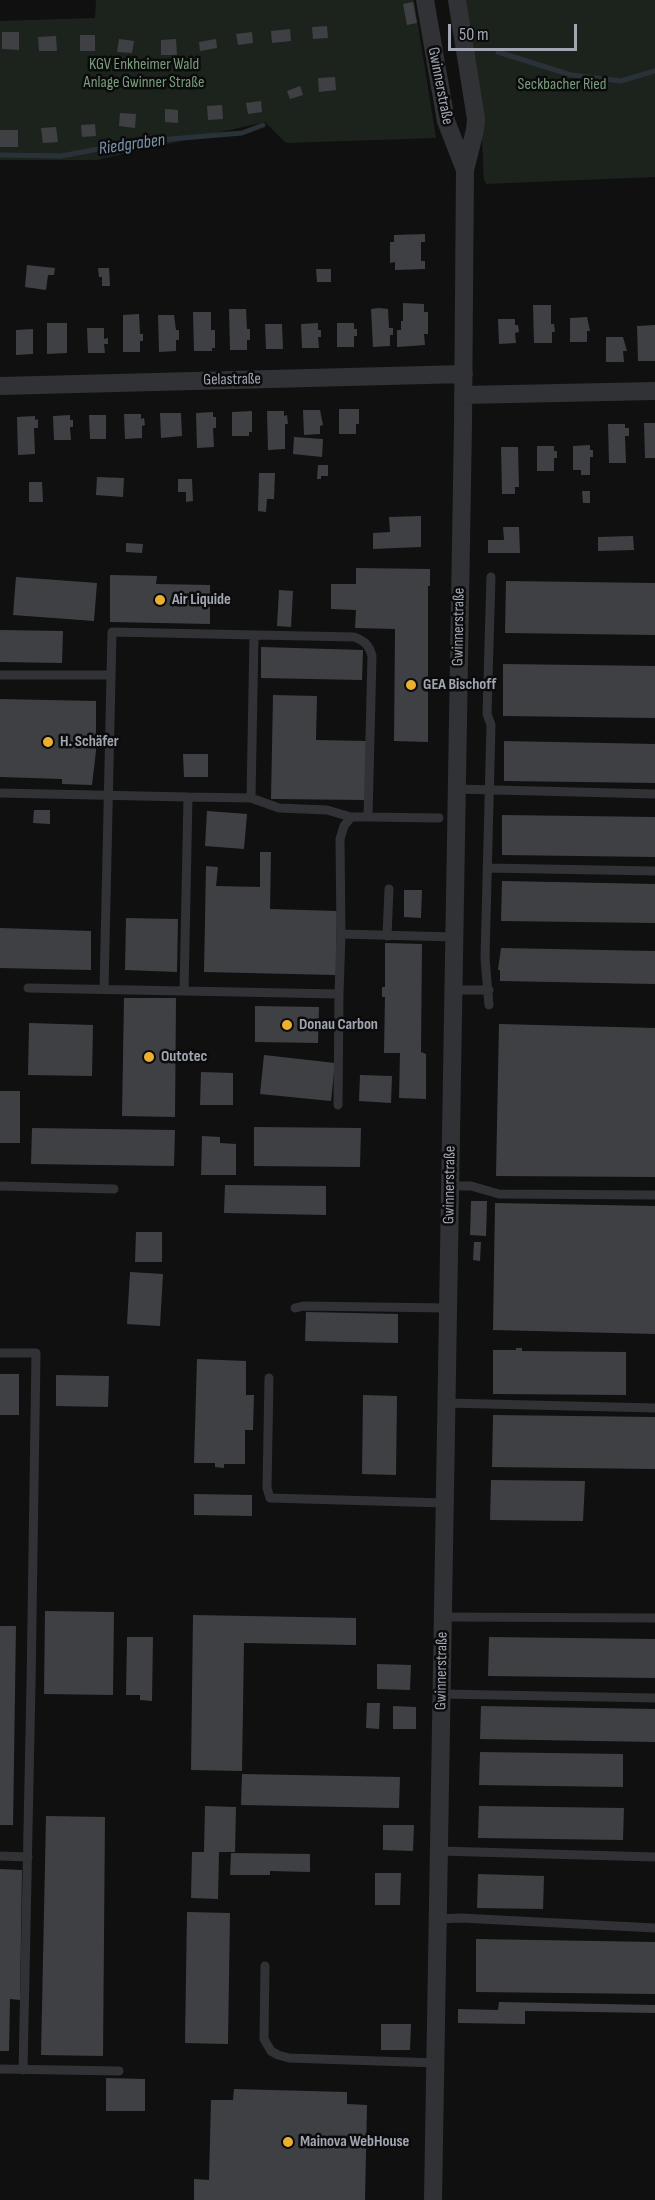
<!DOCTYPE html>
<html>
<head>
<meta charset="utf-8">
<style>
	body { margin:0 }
	#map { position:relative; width:655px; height:2200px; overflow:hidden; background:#101011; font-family:"Sofia Sans Condensed",sans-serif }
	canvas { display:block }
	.scale { position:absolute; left:448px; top:24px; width:129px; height:27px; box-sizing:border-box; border:3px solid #a1a6b2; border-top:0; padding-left:8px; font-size:18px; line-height:21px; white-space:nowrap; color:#a1a6b2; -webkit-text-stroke:4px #0b0b0c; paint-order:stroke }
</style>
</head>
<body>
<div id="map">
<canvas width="655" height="2200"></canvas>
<div class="scale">50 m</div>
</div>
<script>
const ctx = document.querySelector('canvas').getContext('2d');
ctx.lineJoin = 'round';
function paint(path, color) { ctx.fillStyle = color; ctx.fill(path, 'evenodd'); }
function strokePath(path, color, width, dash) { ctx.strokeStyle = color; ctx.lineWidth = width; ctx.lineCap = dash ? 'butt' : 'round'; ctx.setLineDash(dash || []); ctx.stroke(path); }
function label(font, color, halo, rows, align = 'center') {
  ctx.font = font + ' "Sofia Sans Condensed",sans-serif'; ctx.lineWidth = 5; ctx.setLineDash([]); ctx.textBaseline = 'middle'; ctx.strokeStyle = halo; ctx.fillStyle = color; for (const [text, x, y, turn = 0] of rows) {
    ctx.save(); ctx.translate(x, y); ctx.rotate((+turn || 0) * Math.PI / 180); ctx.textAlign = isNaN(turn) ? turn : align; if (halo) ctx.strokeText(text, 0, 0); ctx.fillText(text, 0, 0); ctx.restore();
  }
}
const green = new Path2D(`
	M96 0H414L436 138 286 143 265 122 97 160H0V21L95 18Z
	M462 0H655V177L486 184V181H484L481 119Z`);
const stream = new Path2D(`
	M498 52 571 75 621 81 655 71
	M0 155 61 156 136 142 242 133 263 125`);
const building = new Path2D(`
	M413 2 417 23 407 25 403 4Z
	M327 26 328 38 313 39 312 27Z
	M290 29 291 41 272 43 271 31Z
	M2 32H19V50L2 49Z
	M252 32 253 43 238 45 236 34Z
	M80 35H95V51H80Z
	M56 36 57 51H39L38 37Z
	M119 39 134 41 132 53 117 52Z
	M176 39 177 55H161V40Z
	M216 39 217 48 200 51 199 42Z
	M335 77 336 90 319 92 318 78Z
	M300 86 303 95 290 99 287 91Z
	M261 101 262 112 248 114 246 103Z
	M222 105 223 119 208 120 207 106Z
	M165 109 178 110V123L165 122Z
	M120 113 136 114 135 128 119 126Z
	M95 124 96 136 82 137 81 125Z
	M56 127 58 142 43 143 41 128Z
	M0 130H18V147H0Z
	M425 234V242H421V261H425V269L395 270V262L390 263V242H394V235Z
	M27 265 55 268 54 275H48L46 290 25 287Z
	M98 268H109L110 286H102V277H99Z
	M316 269H331V282H317Z
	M403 303 424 304V312H428V334H424L425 345 397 347V330H401V321H403Z
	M533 305H551V324H554L555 332H552V343H534Z
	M379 308 388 309 389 328H393V335H390V346L373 347 371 309Z
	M229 309H246L247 329H250V340H247V350H230Z
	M193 312H211V330H215V348H212V351H194Z
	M139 314 140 334H143V341H140V352H123V315Z
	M158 315H174L176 330H179V340H176V351L159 352Z
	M587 317 590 331H587V342H570V318Z
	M498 319H515V325H518L519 332 515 333 516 343 499 344Z
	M47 323H67V353L47 354Z
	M318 323V330H321V337H318L319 348H302L301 324Z
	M337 323H354V329H357V336H354V347H337Z
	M265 324H282L283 349H266Z
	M655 325V361H638L637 326Z
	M87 328H104V339L108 338V344H104L105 353H88Z
	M33 329V354L16 355V330Z
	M606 337H623L627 351H623L624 362H606Z
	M339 409H359V424H356V434H339Z
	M303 410H320L323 425 320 426V434L304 435Z
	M252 411V432H249V436H232V412Z
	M267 411H284V416L287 415 288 424H285V449L268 450Z
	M213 412V417H216V428H213L214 447 197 448 196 413Z
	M160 413H181L182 436 161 438Z
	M124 414H141V419L144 418 145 425 142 426V438L125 439Z
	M70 415V420H73V427H70L71 440H54L53 416Z
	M89 415H106V439H90Z
	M35 416V420L38 419V428H34L35 454 18 455 17 417Z
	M644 423H655V458H645Z
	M608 424H625V428H629V436H625L626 463H609Z
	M294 437 323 439 322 457 293 454Z
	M590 445V450H593V457H590V475H581V470H573V446Z
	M537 446H554V451H557V458H554V471H537Z
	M501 447H518L519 487H515V494H502Z
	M318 465H328V476H321V479H317Z
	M259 473H275L274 499H267L266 512 258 511Z
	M97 477 124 478 123 497 96 495Z
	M178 479H192L193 501 186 502V492H178Z
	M29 482H42L43 502H29Z
	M582 491H590V503H583Z
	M421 516V547L373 549V533L390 532 389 517Z
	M503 527H519L520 553H488V540H504Z
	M633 536 634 550 598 551V537Z
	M126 543 143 544 142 553 126 552Z
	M356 568 430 569V586H428V742L394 741 395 629 355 628 356 610 331 609V584H356Z
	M110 575 157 576 156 584 210 585V624L110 622Z
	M16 577 97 583 94 621 13 615Z
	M506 581 655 583V635L505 633Z
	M279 590 293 591 291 627 277 626Z
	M0 630 63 631 62 663 0 662Z
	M261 647 363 650 362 680 261 678Z
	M503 664 655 666V718L503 716Z
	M273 695 317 696 316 740 367 741 366 800 271 799Z
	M0 699 96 701V751L92 785 62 784V779L0 777Z
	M504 741 655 744V783L504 781Z
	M183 754H208V777H184Z
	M34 810H50V824L33 823Z
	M207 811 247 814 244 849 205 846Z
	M502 815 655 817V857L502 855Z
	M260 852H271L270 909 337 911 336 975 204 972 206 866 218 867 216 886 260 887Z
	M502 881 655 884V923L501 921Z
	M404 890H422L421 918 404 917Z
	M126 918 178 919 177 972 125 970Z
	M0 928 91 931V970L0 968Z
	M385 943 422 944 421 1052 426 1054V1099L399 1098 400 1053H384L385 997H382V987H385Z
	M501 948 655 951V984L500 981V970H498Z
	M124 998H176L175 1117 122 1116Z
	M255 1006 319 1007 318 1043 255 1042Z
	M29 1023 93 1025 92 1076 28 1075Z
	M499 1024 655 1028V1177L496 1176Z
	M264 1055 335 1063 331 1101 260 1094Z
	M201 1072 233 1073V1105H200Z
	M360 1075 392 1076 391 1103 359 1101Z
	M0 1091H20V1143H0Z
	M254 1127 361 1128 360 1167 254 1166Z
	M32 1128 175 1130 174 1166 31 1164Z
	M202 1136 220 1137V1143L236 1144V1175H201Z
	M225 1185 326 1186V1215L224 1213Z
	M471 1201H487L486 1236 470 1235Z
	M495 1203 655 1206V1334L493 1330Z
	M136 1232H162V1262H135Z
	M474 1242H481L480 1261 473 1260Z
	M130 1272 163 1274 160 1326 127 1324Z
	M306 1312 398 1314V1343L305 1341Z
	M516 1348H522V1351L626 1352V1395L493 1394V1350H516Z
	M197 1359 246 1361V1395H254L253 1430H245V1464H224V1468L215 1467V1463H194Z
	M0 1374H19V1415H0Z
	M56 1375 109 1376 108 1407 56 1406Z
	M363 1395 397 1396 396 1475 362 1474Z
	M493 1415 655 1417V1469L492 1467Z
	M491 1480 585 1481 583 1521 490 1520Z
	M194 1494 252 1495V1516L194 1515Z
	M45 1611 114 1612 113 1695 44 1694Z
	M193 1615 356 1618V1645L244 1643 242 1771 191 1770Z
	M0 1626H16L13 1825H0Z
	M127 1637H153L152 1701 140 1700V1695H126Z
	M489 1637 655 1639V1678L488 1676Z
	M377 1664 411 1665 410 1690 377 1689Z
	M367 1703H380L379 1729 366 1728Z
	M393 1706 416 1707V1729H393Z
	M481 1706 655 1709V1742L480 1739Z
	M480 1752 623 1754V1787L479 1785Z
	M242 1774 400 1777 399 1808 241 1805Z
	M205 1806 236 1807 235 1852H219L218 1899 191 1898 192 1852H204Z
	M479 1806 624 1808 623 1840 478 1838Z
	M46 1816 105 1817 103 2056 41 2055Z
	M383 1825H414L413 1851 383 1850Z
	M231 1853 310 1854V1872L270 1871V1875H230Z
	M0 1869 22 1870 20 2000 10 1999 9 2051H0Z
	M375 1873H401L400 1905H375Z
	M478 1874 544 1876 543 1909 477 1908Z
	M187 1912 230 1913 228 2044 185 2043Z
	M476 1939 655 1942V1994L476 1992Z
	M499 2002 655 2005V2013L525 2011V2024L458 2023V2009L498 2010Z
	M381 2024H411L410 2050H381Z
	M106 2078 145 2079V2111H106Z
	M234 2089 347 2092V2104L367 2105 365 2200H194V2179L209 2180 211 2100H233Z`);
const lane = new Path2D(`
	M0 675H111
	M456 789 655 794
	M0 793 188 797
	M251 798 254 635
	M368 817 439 818
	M487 868 655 871
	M341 934 340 839 344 826 351 817
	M387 936 389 889
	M28 988 339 994 341 934 454 937
	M104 989 112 632 354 637C365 641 369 645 372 656L368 817H351L327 810 279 808 251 798 188 797 184 991
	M453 990H489
	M489 1005 485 958 491 725 487 714 491 577
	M338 1105 339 994
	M0 1186 114 1189
	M450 1186H471L499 1194 655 1195
	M295 1308 303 1306 447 1308
	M0 1353H36L31 1685 23 2070
	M269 1378 267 1488 270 1498 445 1503
	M446 1403 655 1408
	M443 1617 655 1618
	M442 1694 655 1698
	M439 1851 655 1857
	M0 1856 28 1857
	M438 1919 461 1918 655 1928
	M265 1966 264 2039 271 2051 278 2055 289 2058 437 2063
	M0 2069 119 2071`);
const street = new Path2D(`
	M425 0 446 121 465 170
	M0 386 464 374
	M463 395 655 391
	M433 2200 463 424 465 170 475 130 476 119 457 0`);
const markers = [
	[160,600,6,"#ebb02e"],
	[411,685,6,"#ebb02e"],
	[48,742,6,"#ebb02e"],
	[287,1025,6,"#ebb02e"],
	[149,1057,6,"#ebb02e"],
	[288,2142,6,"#ebb02e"]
];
const parkNames = [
	["KGV Enkheimer Wald",144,65],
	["Anlage Gwinner Straße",144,83],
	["Seckbacher Ried",562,85]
];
const streetNames = [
	["Gwinnerstraße",440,86,79],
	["Gelastraße",232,380,-1],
	["Gwinnerstraße",459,627,-89],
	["Gwinnerstraße",450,1185,-89],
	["Gwinnerstraße",442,1671,-89]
];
const poiNames = [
	["Air Liquide",172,600],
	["GEA Bischoff",423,685],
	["H. Schäfer",60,742],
	["Donau Carbon",299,1025],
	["Outotec",161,1057],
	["Mainova WebHouse",300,2142]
];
const waterNames = [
	["Riedgraben",132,145,-8]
];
paint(green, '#1c231d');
strokePath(stream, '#2a3239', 5);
paint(building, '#3f4044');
strokePath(lane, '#313236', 9);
strokePath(street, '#313236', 18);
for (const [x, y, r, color] of markers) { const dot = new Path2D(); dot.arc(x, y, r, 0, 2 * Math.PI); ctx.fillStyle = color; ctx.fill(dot); strokePath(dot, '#0b0b0c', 2); }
label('16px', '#799c7c', '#0b0b0c', parkNames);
label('16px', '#a1a6b2', '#0b0b0c', streetNames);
label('bold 16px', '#a1a6b2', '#0b0b0c', poiNames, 'left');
label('italic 18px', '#7993ac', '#0b0b0c', waterNames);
</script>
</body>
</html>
